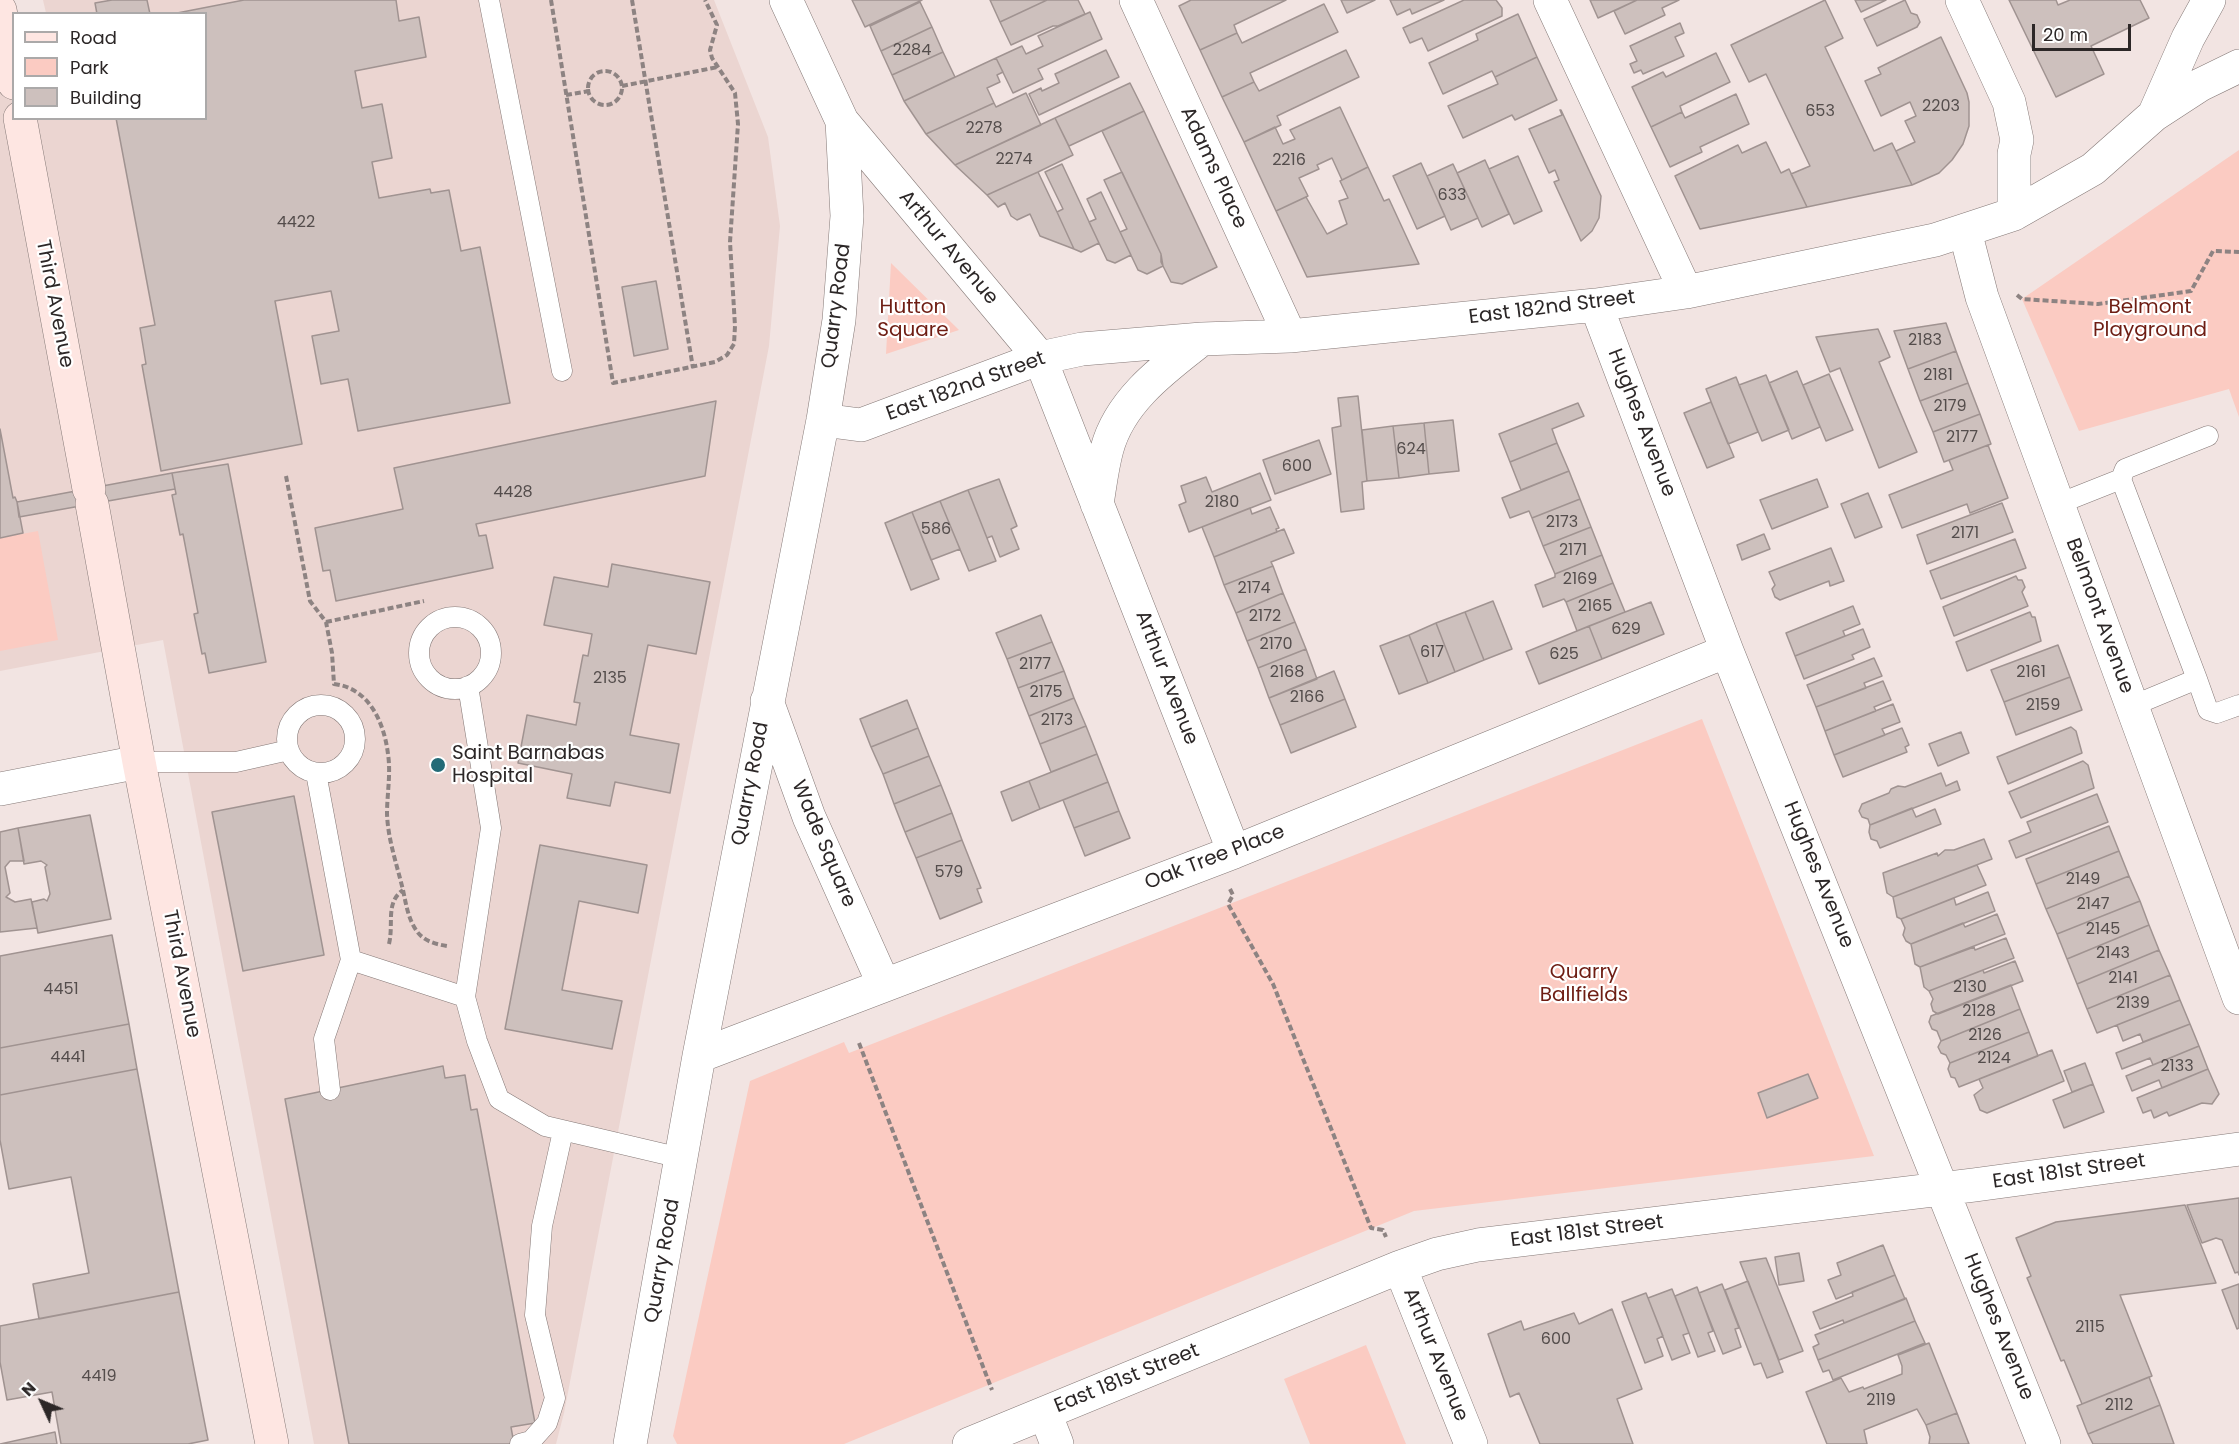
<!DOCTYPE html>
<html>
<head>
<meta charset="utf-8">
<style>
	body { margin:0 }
	#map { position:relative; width:2239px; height:1444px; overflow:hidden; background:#f2e4e2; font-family:Poppins,sans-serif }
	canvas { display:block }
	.legend { position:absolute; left:12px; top:12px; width:195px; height:108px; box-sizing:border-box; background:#fff; border:2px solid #aba9a9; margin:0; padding:8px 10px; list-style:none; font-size:18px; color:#2c2727 }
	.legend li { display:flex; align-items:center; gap:12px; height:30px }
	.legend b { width:30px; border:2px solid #aba9a9 }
	.north { position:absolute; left:12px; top:1372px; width:60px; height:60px; -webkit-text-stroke:4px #fff; paint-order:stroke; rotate:314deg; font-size:16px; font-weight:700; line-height:24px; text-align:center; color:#2c2727 }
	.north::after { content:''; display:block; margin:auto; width:21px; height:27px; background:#2c2727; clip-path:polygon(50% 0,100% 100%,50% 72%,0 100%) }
	.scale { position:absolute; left:2032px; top:24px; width:99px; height:27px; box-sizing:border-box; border:3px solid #2c2727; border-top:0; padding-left:8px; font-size:18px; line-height:21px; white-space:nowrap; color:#2c2727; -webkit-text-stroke:4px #fff; paint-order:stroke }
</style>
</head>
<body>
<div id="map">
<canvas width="2239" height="1444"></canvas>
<ul class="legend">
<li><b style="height:8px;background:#fee6e2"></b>Road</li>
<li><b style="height:16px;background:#fbcbc2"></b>Park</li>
<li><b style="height:16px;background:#cdc0bd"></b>Building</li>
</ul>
<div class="north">N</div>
<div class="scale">20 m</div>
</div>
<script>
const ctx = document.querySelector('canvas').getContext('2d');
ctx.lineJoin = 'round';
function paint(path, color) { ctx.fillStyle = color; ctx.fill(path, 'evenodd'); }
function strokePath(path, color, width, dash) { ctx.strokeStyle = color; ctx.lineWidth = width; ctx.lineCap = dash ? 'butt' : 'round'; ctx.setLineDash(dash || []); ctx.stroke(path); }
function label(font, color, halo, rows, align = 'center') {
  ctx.font = font + ' Poppins,sans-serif'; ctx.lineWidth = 4.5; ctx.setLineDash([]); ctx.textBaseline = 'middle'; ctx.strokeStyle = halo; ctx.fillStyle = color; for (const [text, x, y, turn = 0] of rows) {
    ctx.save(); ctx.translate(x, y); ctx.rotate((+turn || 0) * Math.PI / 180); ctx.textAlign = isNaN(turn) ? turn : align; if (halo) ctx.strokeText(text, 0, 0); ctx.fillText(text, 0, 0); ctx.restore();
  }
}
const built = new Path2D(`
	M43 0H714L768 137 780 226 769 346 564 1413 556 1444H314L163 640 0 671V43L13 40 14 118H206V14L46 13Z`);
const green = new Path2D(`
	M2239 150V417L2229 389 2079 431 2022 299Z
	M891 263 959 330 886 354Z
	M38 531 58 640 0 651V538Z
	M1702 719 1874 1156 1414 1211 844 1444H677L673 1436 750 1081 844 1042 849 1053Z
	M1366 1345 1406 1444H1310L1284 1379Z`);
const building = new Path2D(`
	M112 0H147L150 14H97L95 3Z
	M244 0H396L399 21 419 17 426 57 355 71 362 108 382 104 392 158 372 162 379 198 430 189 431 193 449 190 461 251 480 247 510 403 358 431 348 379 321 384 312 336 339 331 331 291 275 301 302 444 161 471 142 365 146 364 140 328 155 325 116 118H206V14H172Z
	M852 0H922L865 27Z
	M990 0H1047L1000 22Z
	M1047 0H1078L1085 14 1058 26H1053L1011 45 1000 22Z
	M1191 0H1286L1234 25 1237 33 1200 50 1179 6Z
	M1341 0H1375L1347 13Z
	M1390 0H1444L1412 14 1410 9 1397 15Z
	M1464 0H1496L1502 8V16L1428 51 1422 38 1410 43 1403 28Z
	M1590 0H1637L1598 18Z
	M1637 0H1679L1662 8 1665 15 1625 34 1614 11Z
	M1825 0 1843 38 1825 47 1874 151 1892 143 1912 185 1807 207 1791 174 1810 166 1766 74 1749 82 1731 45Z
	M1855 0H1886L1861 12Z
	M1905 0 1911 13 1917 15 1920 22 1917 27 1877 46 1864 19Z
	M2009 0H2056L2058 5 2070 0H2140L2149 18 2091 46 2104 74 2056 97Z
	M920 2 932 27 881 51 870 26Z
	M1324 4 1338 32 1250 73 1254 82 1222 97 1200 50 1237 33 1242 43Z
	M1090 12 1102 39 1038 69 1043 79 1013 93 996 58 1022 46 1026 54 1043 46 1038 36Z
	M1518 14 1537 57 1495 77 1492 71 1443 94 1429 63 1478 40 1476 34Z
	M1680 23 1684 33 1675 37 1684 56 1643 74 1641 70 1634 73 1630 64 1637 61 1630 46Z
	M932 27 943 52 892 75 881 51Z
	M1941 37 1967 93 1969 102V126L1963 144 1952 160 1939 173 1912 185 1896 151 1915 142 1905 121 1916 116 1910 102 1881 116 1865 81 1881 74 1878 68Z
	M1106 50 1119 77 1039 115 1029 94 1041 88 1042 91 1059 83 1055 74Z
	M1346 50 1359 77 1277 116 1281 125 1244 142 1222 97 1254 82 1259 91Z
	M943 52 955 77 904 101 892 75Z
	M1716 53 1730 82 1680 106 1682 112 1651 127 1632 87 1663 72 1666 77Z
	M1537 57 1557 100 1515 120 1512 115 1463 138 1448 106 1498 84 1495 77Z
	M996 58 1003 72 997 75 1000 82 987 88 994 103 926 134 904 101Z
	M1130 83 1144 111 1069 146 1055 118Z
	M1026 93 1041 125 955 165 926 134 994 103 996 107Z
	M1736 94 1749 124 1700 147 1702 152 1670 167 1651 127 1682 112 1685 118Z
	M1340 107 1368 167 1342 180 1332 158 1317 165 1319 169 1299 178 1308 196 1276 211 1244 142 1275 127 1283 144 1295 139 1290 130Z
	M1560 110H1561L1601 196 1599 218 1592 231 1581 241 1554 182 1559 180 1555 170 1549 173 1529 129 1562 115Z
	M1144 111 1217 267 1182 284 1171 282 1161 262V254L1102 131Z
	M1055 118 1073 155 1038 172 987 195 955 165Z
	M1766 142 1781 173 1789 169 1807 207 1700 229 1675 176 1738 145 1742 153Z
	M1518 156 1542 211 1514 224 1489 169Z
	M1485 160 1509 214 1482 227 1457 173Z
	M1421 163 1445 216 1417 229 1393 176Z
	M1062 164 1099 243 1081 252 1074 249 1057 212 1063 209 1045 172Z
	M1453 164 1478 218 1451 230 1427 176Z
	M1368 167 1384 201 1389 199 1419 264 1307 277 1276 211 1306 197 1327 234 1347 224 1339 201 1348 198 1340 181Z
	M1038 172 1057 212 1074 249 1040 236 1030 214 1017 220 1011 216 1005 203 998 207 987 195Z
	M1122 172 1161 254 1163 266 1147 274 1138 270 1120 232 1127 229 1104 180Z
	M1101 192 1131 255 1115 263 1107 260 1089 222 1096 219 1087 199Z
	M656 281 668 349 634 356 622 287Z
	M1946 323 1956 351 1908 369 1894 331Z
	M1878 329 1890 357 1879 362 1917 452 1879 468 1840 368 1830 372 1816 337Z
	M1956 351 1968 383 1920 401 1908 369Z
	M1797 371 1820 427 1792 439 1769 383Z
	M1829 374 1853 430 1826 441 1803 385Z
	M1766 375 1789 430 1762 441 1739 385Z
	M1736 377 1758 432 1728 444 1706 389Z
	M1968 383 1980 414 1933 432 1920 401Z
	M1358 396 1367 481 1362 482 1364 509 1341 512 1332 428 1341 426 1338 398Z
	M716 401 705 476 476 524 479 536 486 535 493 568 336 601 330 570 323 571 315 528 403 509 394 468Z
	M1711 402 1734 457 1707 468 1684 413Z
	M1578 403 1584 416 1552 429 1557 443 1510 462 1499 434Z
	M1980 414 1991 444 1944 462 1933 432Z
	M1453 420 1459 471 1429 474 1424 423Z
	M1424 423 1429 474 1399 478 1393 426Z
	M1393 426 1399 478 1367 481 1362 430Z
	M0 429 13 498 15 497 17 502 23 533 0 538Z
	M1319 440 1331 474 1275 494 1263 460Z
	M1557 443 1569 471 1521 490 1510 462Z
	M1988 445 2008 498 1970 513 1967 504 1902 528 1889 495 1953 470 1949 460Z
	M228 464 266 662 209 673 205 653 202 654 194 614 198 613 183 534 180 535 172 495 176 494 172 473Z
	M1569 471 1580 499 1532 518 1529 511 1510 518 1502 498Z
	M172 473 175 489 19 517 17 502Z
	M1260 473 1271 500 1189 532 1179 505 1186 502 1181 486 1206 477 1212 492Z
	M999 479 1017 526 1011 529 1019 549 1000 557 992 536 987 538 968 490Z
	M1817 479 1828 507 1772 529 1760 500Z
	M968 490 996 561 969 571 940 501Z
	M1868 493 1882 527 1855 538 1841 504Z
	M1580 499 1591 527 1543 546 1532 518Z
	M940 501 960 549 931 560 912 512Z
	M2002 503 2013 532 1927 564 1917 535Z
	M1270 507 1279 528 1276 529 1277 532 1214 557 1202 527 1250 508 1252 514Z
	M912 512 939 579 911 590 885 523Z
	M1591 527 1602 555 1555 574 1543 546Z
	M1284 529 1294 553 1271 562 1273 566 1224 585 1214 557Z
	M1764 534 1770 549 1742 560 1737 545Z
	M2015 539 2026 568 1941 599 1930 571Z
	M1831 548 1844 581 1830 586 1829 581 1780 600 1775 597 1772 589 1775 585 1769 572Z
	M1602 555 1613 583 1566 602 1564 599 1543 607 1535 585 1555 577V574Z
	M612 564 710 582 696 654 648 645 630 735 679 744 670 793 615 782 610 806 567 798 572 774 518 763 527 715 576 725 580 703 574 702 583 655 588 656 592 634 544 625 554 577 608 587Z
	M1273 566 1283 593 1236 613 1224 585Z
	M2016 576 2018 580H2022L2025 587 2022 592 2028 606 1954 636 1943 607Z
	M1613 583 1625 612 1577 631 1566 602Z
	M1283 593 1295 622 1247 641 1236 613Z
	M1493 601 1512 649 1484 660 1465 612Z
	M1651 602 1664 634 1602 659 1589 626Z
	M1853 606 1860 624 1843 631 1845 636 1795 656 1786 633Z
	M1465 612 1484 660 1455 672 1436 623Z
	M2030 612 2032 617H2035L2041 641 1967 671 1956 642Z
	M1041 615 1052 642 1007 659 996 633Z
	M1295 622 1306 649 1258 668 1247 641Z
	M1436 623 1455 672 1428 683 1409 635Z
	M1589 626 1602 659 1539 684 1526 652Z
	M1863 629 1870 647 1852 655 1854 659 1804 679 1795 656Z
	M1409 635 1428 683 1399 694 1380 646Z
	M1052 642 1064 671 1018 688 1007 659Z
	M2058 645 2070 677 2004 702 1991 670Z
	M1306 649 1317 679 1269 698 1258 668Z
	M1874 658 1882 676 1864 683 1866 688 1816 707 1807 685Z
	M1064 671 1074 698 1029 716 1018 688Z
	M1334 671 1345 699 1280 725 1269 698Z
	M2070 677 2082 710 2016 735 2004 702Z
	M1883 681 1891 700 1874 707 1876 711 1825 731 1816 707Z
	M1074 698 1086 726 1040 744 1029 716Z
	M1345 699 1356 727 1291 753 1280 725Z
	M907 700 918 728 871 747 860 719Z
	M1893 704 1900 722 1882 729 1885 735 1834 755 1825 731Z
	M1086 726 1097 754 1051 772 1040 744Z
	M2071 727 2076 731 2082 753 2008 784 1997 757Z
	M918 728 929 756 883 774 871 747Z
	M1902 728 1909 745 1905 747 1907 752 1843 777 1834 755Z
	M1961 732 1969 753 1938 766 1929 744Z
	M1097 754 1108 782 1040 809 1029 781Z
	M929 756 941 785 894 804 883 774Z
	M2083 761 2088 765 2094 788 2021 818 2009 792Z
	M1941 773 1946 786 1957 781 1960 790 1870 825 1868 819 1862 817 1859 811 1862 804 1889 793 1891 789 1898 786 1905 787Z
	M1029 781 1040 809 1012 821 1001 792Z
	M1108 782 1119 811 1074 828 1063 800Z
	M941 785 952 813 905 832 894 804Z
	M2097 794 2108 822 2016 858 2009 841 2031 832 2027 822Z
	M294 796 324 955 243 971 212 812Z
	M1912 808 1916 817 1935 809 1941 824 1880 848 1877 841 1871 839 1869 832 1870 825Z
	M1119 811 1130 838 1085 856 1074 828Z
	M952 813 962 840 916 858 905 832Z
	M90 815 111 919 38 933 32 902 44 899 47 901 50 894 45 867 47 865 41 861 24 864 18 828Z
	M2109 826 2119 851 2036 884 2026 859Z
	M18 828 24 861H10L5 867 10 893 6 897 15 902 31 899 37 928 0 932V832Z
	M1984 839 1992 859 1893 897 1887 893 1883 873 1937 853 1938 856 1945 850H1954Z
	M962 840 981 888 977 889 982 902 940 919 916 858Z
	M540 845 647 865 638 913 579 901 562 990 622 1001 612 1049 505 1029Z
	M2119 851 2129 876 2046 909 2036 884Z
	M1977 865 1986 885 1901 919 1897 917 1893 897Z
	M2129 876 2140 901 2057 934 2046 909Z
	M1988 892 1995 911 1911 944 1906 941 1903 935 1905 928 1901 919 1954 898 1956 905Z
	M2140 901 2149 925 2067 959 2057 934Z
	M1997 914 2005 934 1920 967 1915 964 1911 944 1963 923 1965 927Z
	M2149 925 2159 950 2077 984 2067 959Z
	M112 935 129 1024 0 1048V956Z
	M2006 938 2014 958 1929 991 1924 987 1920 967 1974 947 1975 950Z
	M2159 950 2170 975 2087 1009 2077 984Z
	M2015 961 2023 981 1938 1014 1933 1011 1931 1004 1933 999 1929 991 1983 970 1984 973Z
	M2170 975 2180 1000 2097 1033 2087 1009Z
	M2011 985 2020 1009 1941 1041 1937 1031 1932 1029 1929 1022 1931 1016Z
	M2180 1000 2190 1024 2143 1042 2140 1034 2123 1041 2117 1025Z
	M2020 1009 2029 1032 1950 1063 1946 1055 1941 1053 1938 1047 1941 1041Z
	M129 1024 137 1069 0 1095V1048Z
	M2190 1024 2199 1046 2153 1065 2150 1058 2122 1069 2116 1053Z
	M2029 1032 2038 1056 1959 1087 1955 1078 1951 1077 1948 1069 1950 1063Z
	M2199 1046 2208 1069 2162 1088 2159 1080 2132 1091 2126 1076Z
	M2052 1050 2064 1081 1987 1113 1980 1110 1974 1095 1983 1088 1979 1079Z
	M2085 1063 2093 1084 2072 1092 2064 1071Z
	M443 1066 445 1078 465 1075 471 1110 477 1109 535 1423 511 1427 514 1444H349L285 1099Z
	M137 1069 179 1292 39 1319 33 1284 89 1273 71 1177 9 1189 0 1140V1095Z
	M2208 1069 2219 1094 2212 1104 2202 1103 2169 1116 2167 1112 2154 1118 2151 1110 2143 1113 2137 1098Z
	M1808 1074 1818 1098 1767 1118 1758 1093Z
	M2093 1084 2104 1112 2064 1128 2053 1100Z
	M2239 1198V1275L2238 1272 2235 1273 2222 1240 2216 1238 2202 1243 2187 1205Z
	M2185 1205 2216 1283 2120 1295 2152 1376 2082 1404 2064 1360 2061 1361 2027 1278 2031 1276 2016 1238 2056 1222Z
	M1883 1245 1895 1275 1836 1299 1828 1280 1841 1275 1837 1263Z
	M1799 1253 1804 1281 1779 1285 1775 1257Z
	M1766 1258 1803 1351 1779 1360 1740 1262Z
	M1895 1275 1905 1299 1844 1323 1843 1320 1820 1329 1813 1312 1853 1296 1852 1292Z
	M1748 1281 1783 1372 1767 1378 1761 1363 1754 1365 1725 1290Z
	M1722 1284 1739 1328 1735 1329 1741 1347 1723 1354 1699 1293Z
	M2239 1284V1328L2237 1329 2222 1290Z
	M1697 1287 1713 1331 1708 1333 1715 1351 1698 1357 1675 1296Z
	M1672 1289 1689 1333 1683 1335 1690 1353 1672 1360 1648 1298Z
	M179 1292 208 1440 188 1444H61L52 1392 7 1400 0 1362V1326Z
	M1646 1293 1663 1336 1657 1339 1663 1356 1645 1363 1622 1302Z
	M1906 1298 1915 1321 1818 1360 1813 1347 1819 1344 1815 1335Z
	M1612 1309 1642 1389 1617 1399 1633 1444H1540L1519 1393 1510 1397 1488 1334 1521 1321 1524 1330 1574 1313 1579 1324Z
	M1915 1321 1925 1343 1833 1380 1829 1370 1823 1372 1818 1360Z
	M1929 1343 1957 1413 1926 1425 1917 1409 1864 1430 1867 1444H1827L1806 1392 1841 1378 1849 1392 1863 1387 1864 1389 1902 1374V1366L1898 1355Z
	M2149 1377 2160 1405 2088 1434 2077 1406Z
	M2160 1405 2174 1444H2093L2088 1434Z
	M1957 1413 1969 1444H1929L1930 1437 1926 1425Z
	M55 1432 57 1444H0Z`);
const path = new Path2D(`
	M551 0 613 383 715 362 727 355 734 344 735 326 730 242 738 124 735 93 712 58 710 50 717 25 705 0
	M632 0 693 368
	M588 88a17 17 0 1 1 34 0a17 17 0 1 1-34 0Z
	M622 86 718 67
	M566 95 589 91
	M2017 295 2022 299 2098 304 2191 291 2213 251 2239 252
	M286 476 310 601 326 622 332 653 334 684C369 688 384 722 388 754 391 774 387 794 387 814 388 840 397 865 403 890 406 904 408 918 416 930 423 941 435 944 447 946
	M326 622 424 601
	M1230 889 1233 895 1228 904 1273 984 1371 1228 1383 1230 1386 1237
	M389 944C394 923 385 903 403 890
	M859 1043 992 1390`);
const service = new Path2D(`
	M489 0 562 371
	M2058 504 2121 479
	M419 653a36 36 0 1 1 72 0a36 36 0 1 1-72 0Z
	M2197 679 2121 479 2125 469 2208 436
	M468 686 491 828 465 997 477 1041 499 1099 545 1126 681 1158
	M287 739a34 34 0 1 1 68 0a34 34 0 1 1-68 0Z
	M2132 706 2197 679 2208 710 2217 713 2239 705
	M139 762H236L289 750
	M316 773 351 960 324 1039 330 1090
	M351 960 465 997
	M520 1444 531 1441 547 1423 555 1398 535 1315 542 1226 563 1131`);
const minor = new Path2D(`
	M786 0 842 121 1040 358 1234 852
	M1136 0 1290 336
	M1550 0 1686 292
	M1962 0 2009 102 2017 140 2014 154V214
	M2154 115 2188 38 2209 0
	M1965 231 1982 297 2239 998
	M1596 305 1727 651 2044 1444
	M823 420 861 425 1040 358 1082 349 1202 339 1290 336 1596 305 1686 292 1935 240 2014 214 2093 169 2154 115 2200 85 2239 66
	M1097 504C1100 486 1102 467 1107 449 1120 400 1165 368 1202 339
	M767 701 809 817 884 985
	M0 789 139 762
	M699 1056 1234 852 1727 651
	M1400 1267 1471 1444
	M1045 1413 1057 1444
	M630 1444 699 1056 823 420 839 320 847 216 842 121
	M969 1444 1400 1267 1437 1254 1478 1245 1974 1185 2239 1149`);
const secondary = new Path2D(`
	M0 10 14 83
	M20 118 89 489
	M92 504 139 762 272 1444`);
const markers = [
	[438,765,8,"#236b77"]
];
const numberNames = [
	["2284",912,51],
	["2203",1941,107],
	["653",1820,112],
	["2278",984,129],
	["2274",1014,160],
	["2216",1289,161],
	["633",1452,196],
	["4422",296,223],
	["2183",1925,341],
	["2181",1938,376],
	["2179",1950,407],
	["2177",1962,438],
	["624",1411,450],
	["600",1297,467],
	["4428",513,493],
	["2180",1222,503],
	["2173",1562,523],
	["586",936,530],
	["2171",1965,534],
	["2171",1573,551],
	["2169",1580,580],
	["2174",1254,589],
	["2165",1595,607],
	["2172",1265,617],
	["629",1626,630],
	["2170",1276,645],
	["617",1432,653],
	["625",1564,655],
	["2177",1035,665],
	["2168",1287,673],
	["2161",2031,673],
	["2135",610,679],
	["2175",1046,693],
	["2166",1307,698],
	["2159",2043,706],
	["2173",1057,721],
	["579",949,873],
	["2149",2083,880],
	["2147",2093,905],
	["2145",2103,930],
	["2143",2113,954],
	["2141",2123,979],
	["2130",1970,988],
	["4451",61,990],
	["2139",2133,1004],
	["2128",1979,1012],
	["2126",1985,1036],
	["4441",68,1058],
	["2124",1994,1059],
	["2133",2177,1067],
	["2115",2090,1328],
	["600",1556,1340],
	["4419",99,1377],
	["2119",1881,1401],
	["2112",2119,1406]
];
const streetNames = [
	["Adams Place",1213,168,65],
	["Arthur Avenue",948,248,50],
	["Third Avenue",54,304,79],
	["Quarry Road",837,306,-83],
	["East 182nd Street",1552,308,-7],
	["East 182nd Street",966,387,-20],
	["Hughes Avenue",1641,423,69],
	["Belmont Avenue",2099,616,70],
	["Arthur Avenue",1166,678,69],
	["Quarry Road",751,784,-79],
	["Wade Square",823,844,67],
	["Oak Tree Place",1215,858,-21],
	["Hughes Avenue",1818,875,68],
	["Third Avenue",181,974,79],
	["East 181st Street",2069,1172,-8],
	["East 181st Street",1587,1232,-7],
	["Quarry Road",663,1261,-80],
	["Hughes Avenue",1998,1327,68],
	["Arthur Avenue",1435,1355,68],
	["East 181st Street",1127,1379,-22]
];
const parkNames = [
	["Hutton",913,308],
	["Square",913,331],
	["Belmont",2150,308],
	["Playground",2150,331],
	["Quarry",1584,973],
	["Ballfields",1584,996]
];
const poiNames = [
	["Saint Barnabas",452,754],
	["Hospital",452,777]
];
paint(built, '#ebd5d1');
paint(green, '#fbcbc2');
paint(building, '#cdc0bd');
strokePath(building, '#a09391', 1.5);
strokePath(service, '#857977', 21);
strokePath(minor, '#857977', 34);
strokePath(secondary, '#857977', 34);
strokePath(path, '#8d8382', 4, [6, 3]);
strokePath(service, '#fff', 20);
strokePath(minor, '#fff', 33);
strokePath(secondary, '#fee6e2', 33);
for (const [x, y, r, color] of markers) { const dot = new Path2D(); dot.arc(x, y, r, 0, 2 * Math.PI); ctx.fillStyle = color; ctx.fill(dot); strokePath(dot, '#fff', 2); }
label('16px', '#544d4c', null, numberNames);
label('20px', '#2c2727', '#fff', streetNames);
label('20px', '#6e1d13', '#fff', parkNames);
label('20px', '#2c2727', '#fff', poiNames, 'left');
</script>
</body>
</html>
